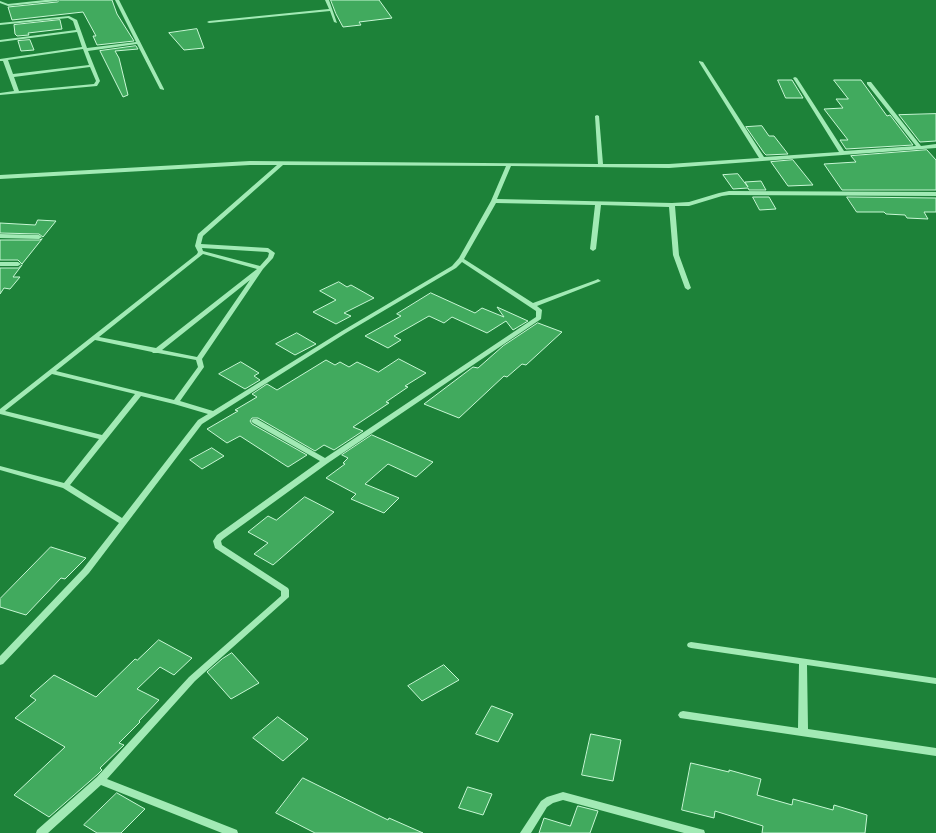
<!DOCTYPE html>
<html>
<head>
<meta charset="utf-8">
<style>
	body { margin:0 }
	canvas { display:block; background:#1d8239 }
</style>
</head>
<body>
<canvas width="936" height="833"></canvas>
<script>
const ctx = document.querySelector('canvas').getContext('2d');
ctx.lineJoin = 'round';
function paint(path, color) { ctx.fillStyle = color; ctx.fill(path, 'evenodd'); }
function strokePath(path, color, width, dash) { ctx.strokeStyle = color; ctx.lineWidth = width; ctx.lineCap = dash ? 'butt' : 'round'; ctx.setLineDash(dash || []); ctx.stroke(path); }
const building = new Path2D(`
	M60 0H112L117 14 134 41 97 45 93 36H96L83 12 12 20 8 7 57 2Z
	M331 0H379L392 18 359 22 361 25 343 27 336 14Z
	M60 20 62 29 28 33 29 35 17 36 15 34 14 25Z
	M197 29 204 48 184 50 169 33Z
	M30 40 34 50 21 51 18 41Z
	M136 46 138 49 115 51 119 58 128 95 123 97 100 51Z
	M778 80H792L803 98H786Z
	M834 80H861L887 116 890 115 913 145 846 149 840 140H848L824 109 843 108 836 99H848Z
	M936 114V141L920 142 899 115Z
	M762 126 769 136H774L788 154 766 155 764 153 746 127Z
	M927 150 936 160V190H842L824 164 856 162 851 156Z
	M793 160 813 185 788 186 771 162Z
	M738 174 748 187 745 182 761 181 766 190H749L748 188 733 189 723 175Z
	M753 197H769L776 209 760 210Z
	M847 197 936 198V212H924L928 219 907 218 905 215 886 214 884 212H857Z
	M38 220 56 221 43 237 39 234 0 233V223L35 225Z
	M42 239 22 264 18 260H0V240H39Z
	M22 265 13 277H20L10 289 4 288 0 294V268H18Z
	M339 282 347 287 351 285 374 298 344 313 351 316 336 324 313 312 336 300 320 291Z
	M431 293 475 313 482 308 504 317 497 307 528 321 513 330 506 321 487 333 452 317 444 323 429 316 394 336 401 340 388 348 365 336 401 316 397 314Z
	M538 323 562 332 526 365 522 364 507 377 504 376 459 418 424 404 473 367 478 368 503 346Z
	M297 333 316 344 295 355 276 344Z
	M399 359 426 373 405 386 408 387 386 402 389 403 353 427 363 431 334 450 324 445 315 451 258 418H252L250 421 252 424 307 455 288 467 240 436 227 443 207 429 238 411 235 410 257 397 252 394 267 384 277 390 326 360 335 365 340 362 349 367 357 362 378 372Z
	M241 362 259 373 254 376 260 380 245 389 219 374Z
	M372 435 433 462 416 477 388 464 365 484 399 498 384 513 351 499 356 494 326 478 345 464 343 463 348 458 342 455Z
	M212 448 224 456 202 469 190 460Z
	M305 497 334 512 273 565 254 554 268 543 248 532 268 516 276 520Z
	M51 547 86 558 65 579 61 578 26 615 0 607V599Z
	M159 640 192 658 174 675 160 667 137 689 159 700 139 721 140 722 119 743 124 745 100 768 102 770 98 774 49 817 14 795 65 747 15 718 36 700 30 696 54 675 96 697 135 659 137 660Z
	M232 653 259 683 231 699 207 672 222 659Z
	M444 665 459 680 422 701 408 686Z
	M492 706 513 714 498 742 476 734Z
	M278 717 308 739 283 761 253 738Z
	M591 734 621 740 613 781 582 775Z
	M691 763 729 772V770L761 779 757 795 792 805 793 799 833 810 834 805 867 815 865 833H762L763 826 715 811 714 818 682 810Z
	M303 778 388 820 389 818 423 833H315L276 813Z
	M468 787 492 794 483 815 459 808Z
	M117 793 145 809 121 833H97L84 825Z
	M578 806 598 811 590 833H539L544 818 570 826Z`);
const minor = new Path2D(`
	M45 0H59L57 1 8 6 0 3V1L8 4Z
	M115 0H119L164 89V90L160 89 137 44 88 51 100 81 97 86 0 95V93L14 91 3 61H0V59L82 47 77 32 0 42V40L76 30 73 21 68 18 0 25V23L69 16 77 20 87 48 136 42ZM83 49 89 65 13 74 8 60ZM90 67 96 81 94 84 19 91 14 77Z
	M325 0H329L337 23 334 22 330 11 209 23 207 22 209 21 329 9Z
	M699 61 703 62 764 157 839 152 793 78 795 77 797 78 844 151 916 146 867 84V82H871L921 146 936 144V148L669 168 511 166 497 199 672 203 689 202 719 193 729 191 936 192V196L729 195 722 196 689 206H675L679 255 691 288 688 290 685 288 673 255 669 207 601 205 596 249 593 251 590 249 595 205 496 203 464 259 533 303 596 280 598 279 601 281 537 306 542 310 541 319 328 463 223 539 221 541 222 545 288 588 289 590V597L195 681 107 779 237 830 238 833H222L101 785 48 833H36L37 830 97 777 189 677 281 596V591L215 548 213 541 217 535 320 461 253 423 251 421 253 419H257L325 458 536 317V311L462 262 456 268 346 333 202 424 89 573 3 664 0 665V656L83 569 119 523 63 488 0 470V466L64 483 99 439 0 414V409L197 254 198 252 195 246 198 234 277 165H250L0 179V175L250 161 598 164 595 116 597 115 599 116 603 164H669L759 158 699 62ZM283 165 506 166 491 201 459 258 452 266 342 331 213 411 180 401 204 367 202 359 263 269 273 258 275 253 268 248 201 244 203 236ZM202 248 267 252 269 253 268 257 260 266 203 251ZM203 254 257 269 156 348 99 337ZM250 280 197 357 162 350ZM95 340 152 352 153 353H158L196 360 198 367 174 400 56 371ZM52 374 135 394 102 435 5 411ZM141 396 174 404 208 414 198 420 122 518 70 485Z
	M0 234 39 235 42 237 39 239 0 238Z
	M0 262H18L21 264 18 266H0Z
	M691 642 936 678V684L807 665 808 729 936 748V756L680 718 678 715 680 712 683 711 798 728 799 664 691 648 688 647 687 645 688 643Z
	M563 792 700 829 704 830 705 833H684L563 800 553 803 547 807 531 833H520L541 801 547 797Z`);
paint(building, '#41aa5e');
strokePath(building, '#c7f7d4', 1);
paint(minor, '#a2eab5');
</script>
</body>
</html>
